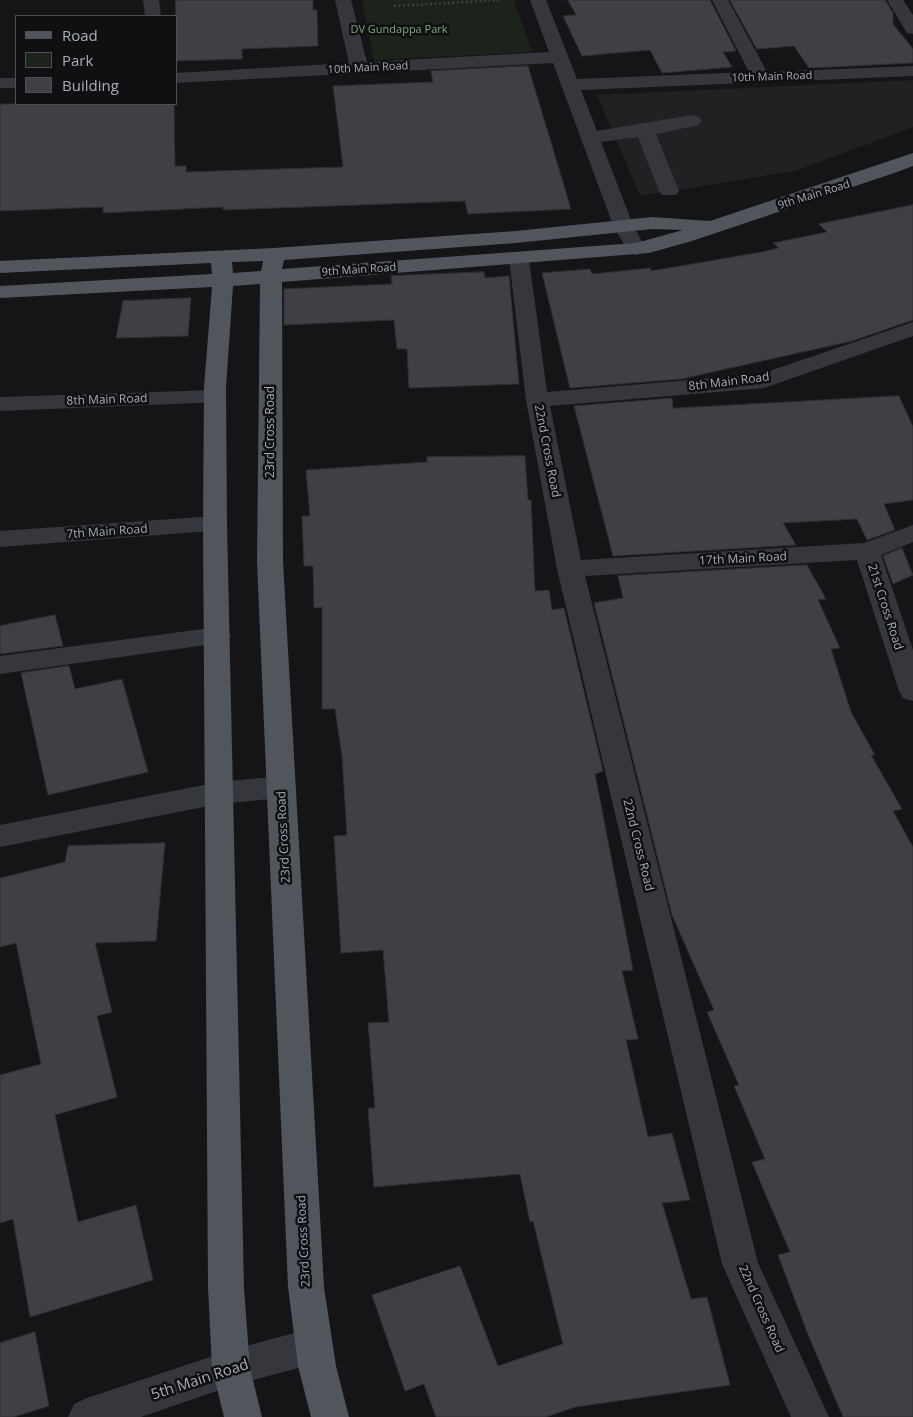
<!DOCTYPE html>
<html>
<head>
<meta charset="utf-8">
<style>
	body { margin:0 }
	#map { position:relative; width:913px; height:1417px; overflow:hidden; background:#151517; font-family:"Open Sans",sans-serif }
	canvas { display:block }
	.legend { position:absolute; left:15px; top:15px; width:162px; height:90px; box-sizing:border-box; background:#101012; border:1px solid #4c4f55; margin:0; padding:6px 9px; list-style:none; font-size:15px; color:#a6adb9 }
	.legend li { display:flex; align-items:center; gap:10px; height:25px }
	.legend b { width:25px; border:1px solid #4c4f55 }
</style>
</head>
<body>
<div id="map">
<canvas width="913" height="1417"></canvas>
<ul class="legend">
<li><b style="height:6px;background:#51555c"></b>Road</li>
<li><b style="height:14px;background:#1b231b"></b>Park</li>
<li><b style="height:14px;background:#3f4045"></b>Building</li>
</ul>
</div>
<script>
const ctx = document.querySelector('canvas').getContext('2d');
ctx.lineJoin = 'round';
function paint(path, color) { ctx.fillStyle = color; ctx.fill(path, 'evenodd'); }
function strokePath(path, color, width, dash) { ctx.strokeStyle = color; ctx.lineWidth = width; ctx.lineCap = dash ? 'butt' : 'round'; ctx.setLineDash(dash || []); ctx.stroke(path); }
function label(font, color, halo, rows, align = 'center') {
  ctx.font = font + ' "Open Sans",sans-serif'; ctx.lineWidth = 5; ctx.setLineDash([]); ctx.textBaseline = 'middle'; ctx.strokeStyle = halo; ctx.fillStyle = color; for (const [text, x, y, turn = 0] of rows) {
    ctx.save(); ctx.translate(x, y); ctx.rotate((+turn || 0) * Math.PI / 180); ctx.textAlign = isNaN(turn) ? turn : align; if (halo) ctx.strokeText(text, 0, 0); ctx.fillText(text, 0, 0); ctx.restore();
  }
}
const built = new Path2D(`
	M913 80V127L795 171 640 196 597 95Z`);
const green = new Path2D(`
	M362 0H514L532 52 374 60Z`);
const building = new Path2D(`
	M176 0H313V10H317L318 46 242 49V59L176 61Z
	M568 0H710L736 51 723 52 732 67 662 73 650 50 582 56 563 16 576 15Z
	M730 0H885L893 13V24L913 49V63L809 68 794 46 757 49Z
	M528 66 571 209 468 214 465 201 223 210V207L103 213V207L0 211V104H174L175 166H186V172L343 167 333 86 433 82 431 71Z
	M913 205V320L852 341 681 379 570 388 542 273 590 269 592 274 650 268 651 271 762 252 779 248 773 243 827 232 819 224Z
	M484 272 485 278 509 276 519 384 409 388 407 349H397L394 320 284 325V289L392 284 391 276Z
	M191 298 188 336 116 338 123 301Z
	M899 396 913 427V500L884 504 895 530 867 540 857 519 783 523 796 545 613 556 574 406 672 398 673 408Z
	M525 456 528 500H531L535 591 549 590 552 610 564 608 603 771 595 774 633 970 622 971 638 1039 626 1040 648 1137 672 1133 690 1200 662 1203 691 1299 707 1297 730 1385 575 1407 546 1417H436L424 1384 405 1391 372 1295 460 1266 498 1366 563 1344 533 1221 530 1222 520 1174 374 1187 368 1108H375L368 1023 389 1022 383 950 341 953 334 836 347 835 342 756 335 709H322V607L314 608 313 566H304L302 516H310L306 470 427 462V457Z
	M902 548 913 575 893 584 883 556Z
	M807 565 826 599 818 600 840 648 831 649 851 712 875 755H871L902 809 893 811 913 847V1417H843L807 1332 778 1255 790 1252 752 1162 765 1159 734 1086 739 1085 707 1012 714 1010 672 915 594 603 623 598 618 576Z
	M55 615 63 646 0 654V626Z
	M69 666 75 689 122 679 148 772 48 795 21 673Z
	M165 843 156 941 95 943 112 1012 97 1016 117 1097 55 1115 78 1222 136 1205 153 1280 30 1317 13 1219 0 1223V1075L41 1064 16 943 0 947V878L65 862 68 846Z
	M35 1332 49 1406 14 1417H0V1343Z`);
const path = new Path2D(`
	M394 6 501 0`);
const minor = new Path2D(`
	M143 0H159L161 16H145Z
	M335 0H351L367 62 549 52 530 0H546L577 79 749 72 712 0H728L767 72 913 66V76L581 90 597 131 692 115 699 117 701 121 699 125 656 134 679 191 676 195H662L659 191 638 137 601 142 633 225 646 249 643 253 636 255 629 253 613 225 553 63 176 83V73L349 63Z
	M887 0H903L913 15V34L907 33Z
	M0 78H16V88H0Z
	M519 253 526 255 529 259 547 392 761 374 913 322V336L764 388 550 406 581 560 864 543 913 525V542L881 555 913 650V701L903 698 899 691 857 560 585 576 758 1263 829 1417H791L722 1264 557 569 526 400 509 259 512 255Z
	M215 390 223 392 226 397 223 402 0 411V397Z
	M215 516 224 518 227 524 224 530 0 547V531Z
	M218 627 227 630 231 636 227 642 0 674V656Z
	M282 776 292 780 296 787 292 794 282 798 219 804 0 847V825L219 782Z
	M313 1328 326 1334 331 1346 326 1358 313 1364 231 1386 141 1417H68L74 1404 87 1398 231 1350Z`);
const major = new Path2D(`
	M913 153V166L897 172 692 241 649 253 282 282 283 561 324 1287 336 1366 349 1417H311L298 1366 288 1287 257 561 260 284 233 286 226 387 227 524 244 1288 250 1368 262 1417H224L212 1368 208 1288 203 524 204 387 212 287 0 298V286L212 274 211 263 0 273V261L274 248 516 231 652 217 710 221ZM652 229 683 230 636 243 282 269 284 260 516 243ZM263 261 261 271 233 273 232 262Z`);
const farParknames = [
	["DV Gundappa Park",399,30]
];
const farStreetnames = [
	["10th Main Road",368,68,-3],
	["10th Main Road",772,77,-2],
	["9th Main Road",814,195,-17],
	["9th Main Road",359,270,-4]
];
const streetNames = [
	["8th Main Road",729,382,-7],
	["8th Main Road",107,400,-2],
	["23rd Cross Road",271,432,-90],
	["22nd Cross Road",547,451,79],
	["7th Main Road",107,532,-4],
	["17th Main Road",743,559,-3],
	["21st Cross Road",885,607,72],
	["23rd Cross Road",284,837,-93],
	["22nd Cross Road",638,845,76],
	["23rd Cross Road",304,1241,-93],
	["22nd Cross Road",761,1309,66]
];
const nearStreetnames = [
	["5th Main Road",200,1380,-18]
];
paint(built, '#212124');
paint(green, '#1b231b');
paint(building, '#3f4045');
strokePath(building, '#2f2f33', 1);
strokePath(path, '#3b3f44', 2.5, [2, 2.5]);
paint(minor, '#36373d');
paint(major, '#51555c');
label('11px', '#7da57b', '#101012', farParknames);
label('11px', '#a6adb9', '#101012', farStreetnames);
label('12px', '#a6adb9', '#101012', streetNames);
label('15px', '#a6adb9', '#101012', nearStreetnames);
</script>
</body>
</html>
